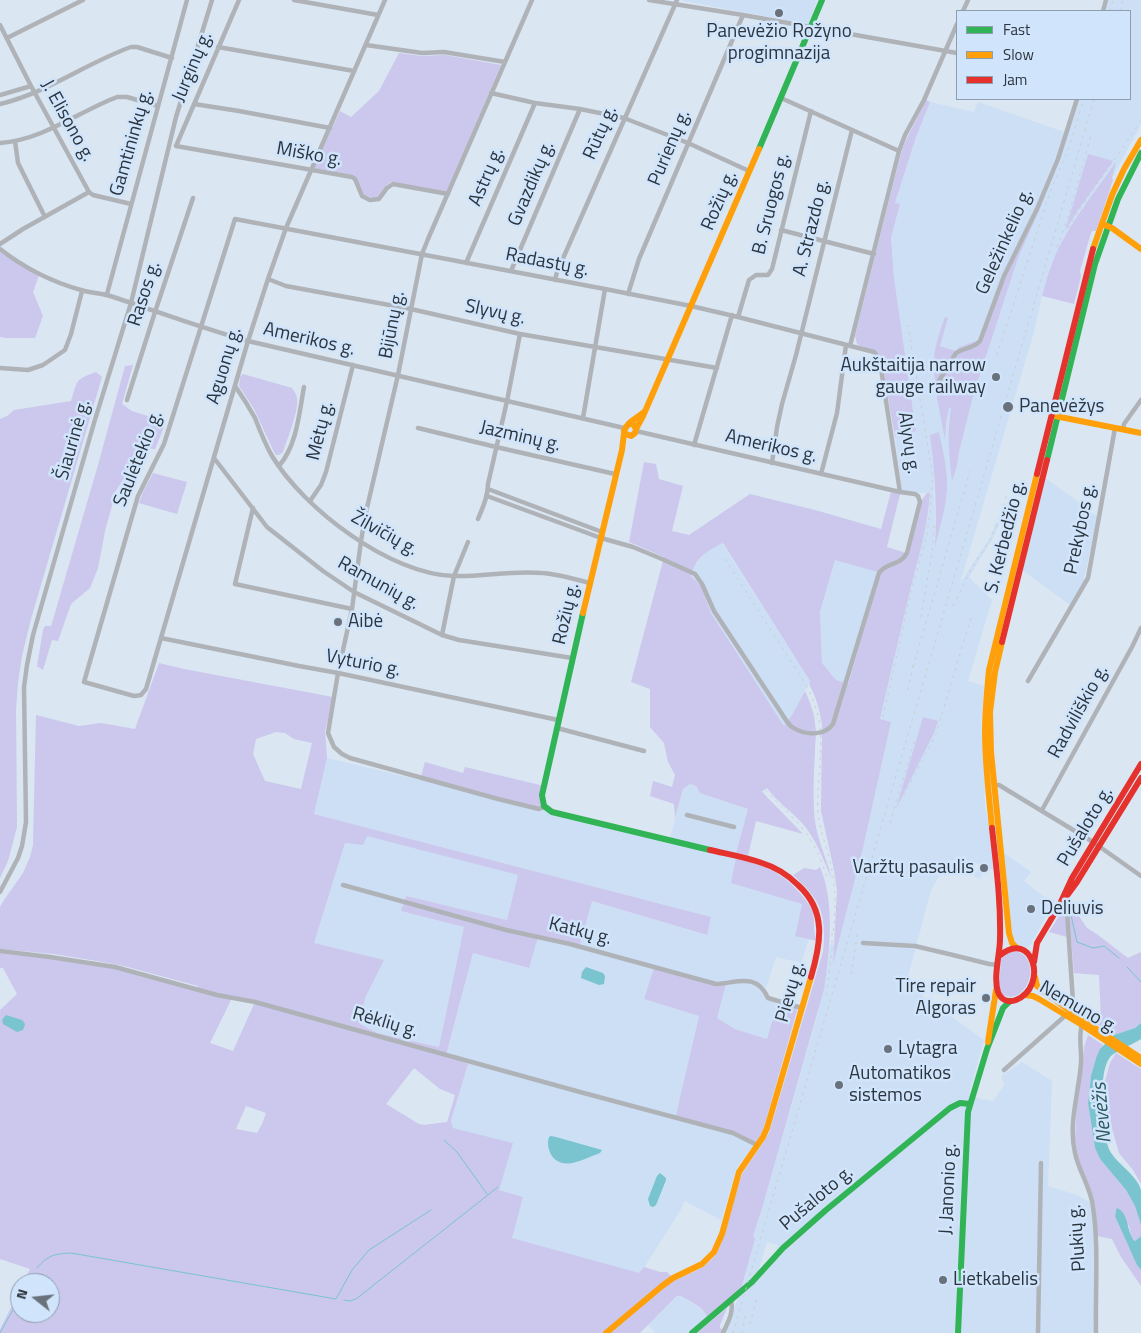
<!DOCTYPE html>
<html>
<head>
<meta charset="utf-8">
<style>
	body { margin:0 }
	#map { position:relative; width:1141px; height:1333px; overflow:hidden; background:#dae6f2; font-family:"Titillium Web",sans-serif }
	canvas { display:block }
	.legend { position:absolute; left:956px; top:10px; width:175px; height:90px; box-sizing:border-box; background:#d0e5fc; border:1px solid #8e9eb0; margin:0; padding:6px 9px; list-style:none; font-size:15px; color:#2c343d }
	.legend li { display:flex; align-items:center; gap:10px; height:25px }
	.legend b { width:25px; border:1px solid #8e9eb0 }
	.north { position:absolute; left:10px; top:1273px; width:50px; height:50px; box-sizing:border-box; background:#d0e5fc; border:1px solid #8e9eb0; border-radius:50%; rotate:286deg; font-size:14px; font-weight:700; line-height:20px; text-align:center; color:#2c343d }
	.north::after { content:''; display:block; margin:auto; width:18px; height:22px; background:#69727c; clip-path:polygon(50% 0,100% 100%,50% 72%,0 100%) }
</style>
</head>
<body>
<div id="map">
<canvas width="1141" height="1333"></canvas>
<ul class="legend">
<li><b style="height:6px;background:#30b455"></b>Fast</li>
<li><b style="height:6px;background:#ff9f0a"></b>Slow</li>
<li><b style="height:6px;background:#e5322d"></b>Jam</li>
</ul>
<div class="north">N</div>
</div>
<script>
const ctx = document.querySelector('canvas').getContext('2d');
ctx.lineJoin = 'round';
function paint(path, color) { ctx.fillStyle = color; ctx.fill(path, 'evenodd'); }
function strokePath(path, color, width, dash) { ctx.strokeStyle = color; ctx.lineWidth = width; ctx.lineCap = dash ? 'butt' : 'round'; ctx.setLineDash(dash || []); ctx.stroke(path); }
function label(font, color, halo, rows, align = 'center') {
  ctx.font = font + ' "Titillium Web",sans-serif'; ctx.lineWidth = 5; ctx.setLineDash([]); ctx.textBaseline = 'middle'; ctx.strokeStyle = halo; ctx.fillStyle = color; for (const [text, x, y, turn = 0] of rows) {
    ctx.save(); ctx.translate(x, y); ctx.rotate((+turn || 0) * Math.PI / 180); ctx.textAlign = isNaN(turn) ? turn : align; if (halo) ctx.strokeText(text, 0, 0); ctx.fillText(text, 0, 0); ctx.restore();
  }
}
const built = new Path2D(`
	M684 0H817L808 24 683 1Z
	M1107 0H1141V125L1112 178 1115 164 1078 214 1066 235 1050 267 1042 296 1033 335 960 583 990 538 996 522 1000 523 993 538 969 577 992 600 968 681 984 686 981 725 985 787 984 795 986 813 989 820 994 869H986L979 879 974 876 981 865 976 863H947L931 890 906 984 984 1040 969 1093 979 1099 993 1101 1004 1085 1001 1076 1022 1062 1052 1081 1048 1186 1077 1195 1094 1205 1097 1333H725L738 1298 753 1285 771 1266 778 1245 767 1242 757 1275 741 1289 755 1239 753 1236 761 1212 817 1016 827 969 830 944 835 945 834 960 863 848 891 722 880 719 929 512 930 493H914L904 491 902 489 895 437 916 431 894 278 891 238 900 205 895 203 916 137 930 102 974 112 978 102 1067 133 1078 99H1130V11H1104ZM1088 154 1078 210 1066 229ZM1037 213 1018 258 973 396 959 452 957 466 949 422 952 408 949 407 945 437 934 376V362L948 318 940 346 956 351 959 347 979 340 1006 277ZM939 433 946 469 947 489 946 501 935 543 934 469 930 435ZM923 717 937 721 934 733 898 805Z
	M1045 478 1080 503 1079 507 1098 516 1083 583 1070 605 1022 570Z
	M722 543 810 681 792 715 784 726 711 613 701 586 691 576 693 568 706 552Z
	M835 560 881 573 848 684 836 680 822 663 820 612Z
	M327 758 541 809 669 842 683 789 689 784 696 786 700 793 748 809 736 853V858L765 892 802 904 795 935 809 939 801 963 776 957 765 991 768 998 778 1001 767 1039 735 1029 717 1018 726 984 644 999 699 1016 675 1119 730 1134 754 1145 737 1167 721 1220 685 1201 680 1211 640 1274 511 1238 523 1197 499 1190 453 1128 451 1122 468 1064 446 1055 473 953 528 968 538 937 592 901 706 935 711 917 314 814Z
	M367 835 518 875 507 920 406 896 401 911 464 927 439 1047 377 1033 360 1024 365 998 383 960 314 943 345 843Z
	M1003 852 1031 872 1024 881 1043 896 1055 900 1029 947H1026L1017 944 1013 940Z
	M678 1296H681L698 1307 705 1313 707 1317 688 1333H655L648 1325Z`);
const green = new Path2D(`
	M399 53 421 56 445 55 501 65 446 192 391 182 387 185 380 196 373 198 362 194 356 179 353 175 314 168 340 111 351 117 379 91Z
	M926 100 930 102 916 137 895 203 900 204 891 238 894 278 916 431 895 437 881 358 857 344 855 336 901 153 905 142Z
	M1088 154 1113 161 1078 210 1065 231Z
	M1116 162 1112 178 1113 180 1096 231H1092L1090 236 1080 271 1081 276 1074 304 1042 296C1045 286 1047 276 1051 266 1065 228 1092 196 1116 162Z
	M1046 195 1018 258 973 396 959 452 957 466 952 481C949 455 947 434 951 408H949L946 424 945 440C941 416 933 385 934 362 934 347 940 331 945 317L948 318 940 346 956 351 959 347 979 340 1006 277Z
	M0 252 39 275 33 292 43 316 35 338H6L0 337Z
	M133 365 122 404 132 411 166 422 155 449 145 448 143 449 132 465 116 491 105 531 98 568 90 588 71 604 58 641 52 640 43 670 37 666 43 630 45 626H51L52 623 98 465 125 366Z
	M96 372 102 377 31 619 22 656 18 683 16 710 17 827 8 861 0 878V419L7 416 14 410 71 401C78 380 74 380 96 372Z
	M243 374 292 388C294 391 297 395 297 399 299 410 287 440 283 452L279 455H276L274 452 254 409 239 386 240 377Z
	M939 432C943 451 948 470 947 490 946 509 939 528 935 547 937 510 935 471 930 435Z
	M644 462 656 464 659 479 683 486 672 531 689 535 750 494 815 510 881 529 891 492 900 494 887 547 909 554 921 501 927 493H930C928 527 918 558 910 591 900 633 890 676 880 719L891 722 863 848 833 964 837 890 834 870 821 811 822 725C820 710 816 697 809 684L810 681 723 543C708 550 694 559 691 576L701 586 711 613 784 726 792 715 805 691C810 702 814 712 815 724 817 733 815 742 815 751 814 769 813 791 814 809 814 833 826 856 832 879 824 861 816 839 803 824 791 811 777 802 767 788L762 791 765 795 803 834 756 821 748 856 736 853 748 809 700 793 696 786 690 784 683 789 675 818 674 804 650 796 653 781 672 787 675 775 668 762 664 743 650 727V689L631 682 664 557 629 542ZM835 560 881 573 848 684 836 680 822 663 820 612Z
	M153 473 187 482 177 514 139 503 143 492Z
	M159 663 184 669 333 697 325 732 327 758 314 814 711 917 707 935 592 901 579 947 538 937 529 968 473 953 446 1055 468 1064 451 1121 453 1128 513 1143 499 1190 523 1197 512 1238 639 1273 644 1267 660 1272H667L673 1278C685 1277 701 1270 710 1261 715 1257 718 1250 721 1244L742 1174 763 1143 769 1133 823 952C825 937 825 916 817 902 811 892 802 883 793 875L804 868 816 870 820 867C835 902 830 952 824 989L761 1212 753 1236 755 1239 741 1289 707 1317C704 1307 689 1301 681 1296H677L640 1333H0V1329L20 1290V1313H50V1283H23L30 1269 0 1259V1010L17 994 3 968H0V952L115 967 197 989 198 986 124 966 97 961 54 954 0 949V907L4 900 23 873 30 857 33 845 36 715 79 726 101 723 135 729ZM276 732 285 733 294 739 312 743 301 789 265 781 253 754 256 739ZM367 836 518 875 507 920 406 896 401 911 464 927 439 1047 377 1033 360 1024 365 998 384 960 314 943 345 843 363 845ZM232 998 255 1002 233 1051 210 1043ZM414 1068 440 1089 455 1095 447 1122 424 1125 419 1124 386 1104ZM246 1106 266 1113 262 1124 257 1133 236 1129Z
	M923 717 938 721 934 733 896 809Z
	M425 762 463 773 465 767 544 786 541 809 420 780Z
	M736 858C760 865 777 869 795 888 801 894 808 902 812 910 816 921 812 931 817 941L795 936 802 904 731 883Z
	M1070 899 1076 905V912L1087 928 1098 935 1128 958 1141 952V1023L1135 1028 1114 1035 1097 1024 1101 1018 1099 975 1074 973 1071 938 1049 932Z
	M1011 951C1044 951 1030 1007 1003 995L999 987 1001 960 1004 955Z
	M654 968 716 984H726L717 1018 735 1029 767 1039 778 1001 798 1007 764 1127 760 1136 754 1145 730 1134 675 1119 699 1016 644 999Z
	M1088 1035 1103 1045 1096 1058 1091 1077 1088 1103 1095 1148 1100 1159 1126 1190 1135 1206 1141 1225V1236L1135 1241 1131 1236 1129 1226 1117 1209 1116 1210 1115 1215 1137 1264 1141 1270V1286L1121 1257 1112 1239 1097 1236 1094 1205 1079 1164 1075 1142 1077 1101 1083 1060 1084 1047Z
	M1116 1053 1141 1069V1184L1133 1170 1119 1153 1106 1108 1105 1081 1110 1063Z
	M727 1308 720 1325V1328L726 1331 725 1333H697Z`);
const water = new Path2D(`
	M586 967 603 973 605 976 604 984 599 985 581 978 582 972Z
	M6 1015 22 1020 25 1024 23 1030 17 1032 3 1024 2 1020Z
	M1141 1023V1039C1135 1043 1115 1052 1111 1056 1097 1070 1102 1134 1110 1151 1117 1164 1137 1175 1141 1190 1141 1198 1141 1216 1141 1225L1135 1206 1126 1190 1100 1159 1095 1148 1088 1103 1091 1076 1096 1058 1100 1049 1114 1035 1135 1028Z
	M551 1136 556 1137 602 1150 600 1153C585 1158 564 1172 552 1156 548 1150 547 1143 549 1137Z
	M660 1173 666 1178V1180L656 1205 653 1207 650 1206 648 1199 657 1176Z
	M1117 1208C1130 1214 1126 1233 1135 1241L1141 1236V1270L1137 1265 1115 1216 1116 1210Z`);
const stream = new Path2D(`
	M1069 906 1077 942 1093 948 1104 946 1119 958
	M1127 967 1141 982
	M444 1140 457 1152 487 1194
	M37 1268C48 1255 54 1254 71 1253L336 1299 352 1270 369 1250 431 1210
	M28 1283 33 1274
	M344 1300 350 1301 356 1299 498 1187
	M0 1333 20 1297`);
const street = new Path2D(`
	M239 0 176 146 352 177 355 179 362 196 370 200 379 199 387 188 393 184 448 194
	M294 0 378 15
	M385 0 286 228 268 279 248 341 146 689 141 695 134 696 84 682 138 496 164 444 235 219 605 289 691 306 738 317 874 352 879 358 880 362 900 492 915 494 918 496 920 502 907 553C900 566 886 562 879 573L833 724C824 737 804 735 792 727 788 724 785 719 782 714L714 611 702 584 695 574 662 559 633 547 601 538 487 496
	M532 0 428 239 422 254 398 375 366 512 361 541 352 609 338 673 328 733 334 747 342 754 350 758 498 799 539 809 544 807
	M649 0 743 15 957 53
	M963 11 968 0
	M1103 11 1106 0
	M0 25 31 86 89 192 93 195 131 204
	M7 38 83 0
	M366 45 422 53 444 52 505 62
	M218 47 354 71
	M491 93 535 103 580 109 624 118 688 143 749 171
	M0 95 31 86
	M781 98 899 151
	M0 104C47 93 86 63 131 47H137L172 58
	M194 104 239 111 330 128
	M15 141 18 163 45 217
	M0 143C43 140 78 112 117 97H127L158 106
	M781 230 874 254
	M0 244 23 229 89 192
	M0 249C23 267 52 282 81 290 90 293 101 293 110 296 156 311 201 328 248 341L624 428
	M466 263 535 103
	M511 271 580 109
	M268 279 286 286 411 309 520 334 717 368
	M555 280 557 272 677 0
	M107 294 187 0
	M628 294 639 259 743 15
	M738 317 749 280 756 275H768L772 269 811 111
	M850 346 899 151 905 135 924 100 957 24
	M0 368 28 370 43 365 65 350 71 334 82 291
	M939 381 956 353C965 347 973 349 980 341L1004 276 1037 209 1058 159 1077 99
	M235 386C242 396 249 407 255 418 260 431 265 444 272 456 304 509 391 575 454 576 483 577 512 570 542 573 558 574 574 579 590 583
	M127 400 155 312 193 198
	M583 418 605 289
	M418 428 496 447 615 474
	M1123 429 1124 424 1141 400
	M636 431 900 492
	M694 445 732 315
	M214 458 267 527 323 571 354 592 442 635 459 640 572 658
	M772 463 777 427 782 404 796 355 852 130
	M279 466C297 445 299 414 304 387
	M821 474 837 413 846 345
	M488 489 602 532
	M310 501 321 485 326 472 353 365
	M253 508 235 584 352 609
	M478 519C483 507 488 496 488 484L507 401 520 334
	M442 635 454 576 468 542
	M161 638 299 666 338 673 558 720
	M1028 681 1088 578 1115 428
	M557 728 644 751
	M994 785H999L1093 842 1141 876
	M1042 810 1132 647 1141 628
	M687 815 734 827
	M343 885 506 930 570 944 716 984C737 983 756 972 768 998L802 1008
	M0 892 18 858 22 846 26 822 24 687 27 665 33 635 94 423 131 303 176 117 212 0
	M1066 896 1073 1002
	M863 943 915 946 953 955 989 964 998 965
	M0 951 50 957 115 967 217 995 255 1002 580 1092 733 1133 757 1145
	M1082 1025C1078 1037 1082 1050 1081 1063 1079 1092 1068 1124 1075 1153 1079 1172 1091 1188 1093 1207 1099 1247 1095 1293 1096 1333
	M1004 1070 1066 1015
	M960 1277 1039 1280
	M723 1333C728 1322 734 1312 731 1300
	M1038 1333 1041 1163`);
const fast = new Path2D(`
	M759 149 822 0
	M1047 460 1095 264 1118 199 1141 153
	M583 613 542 795 544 806 552 812 710 850
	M692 1333 752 1282 783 1248 826 1210 950 1108 960 1103 970 1104
	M958 1333 968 1112 987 1049 1003 1008 1010 1001`);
const slow = new Path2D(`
	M1105 225 1112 228 1141 249
	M1093 249 1112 195 1124 169 1141 140
	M1055 416 1141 433
	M629 424H633L636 429 635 433 631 436 626 434 624 431C627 422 637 418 644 412
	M636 429 643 416 759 149
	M583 613 622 450 624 433
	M1002 642 995 672 990 712 991 752 1009 933 1012 943 1016 947
	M992 828C989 796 985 764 985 732 985 711 987 691 989 670L1037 474
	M1035 977 1037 986 1043 991 1084 1021 1141 1058
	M1025 995 1033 996 1039 999 1082 1025 1141 1064
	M988 1042 996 990
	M606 1333 662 1286 673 1278 702 1264 714 1252 722 1234 739 1172 763 1137 767 1128 811 977`);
const jam = new Path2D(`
	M1037 474 1093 249
	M1002 642 1047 460
	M992 828C996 865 1001 901 1000 939 1000 954 993 977 998 992 1001 1000 1008 1003 1016 1000 1049 987 1033 927 999 956
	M710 850C727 854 745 857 762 863 775 867 788 875 798 885 827 911 821 943 811 977
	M1066 897 1077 882 1141 778
	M1034 962 1037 943 1059 906 1072 878 1141 764`);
const rail = new Path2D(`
	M1110 11 1113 0
	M1120 11 1123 0
	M1068 228C1090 191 1118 157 1141 120
	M1057 247 1067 221 1091 135
	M997 355 1050 192 1068 150 1084 99
	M725 559 803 680C809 690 814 701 817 712 826 743 816 780 818 812 819 829 826 844 830 861 836 885 836 908 833 933
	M953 606 974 564 991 538 998 523 1007 495
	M921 617 933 547 934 525
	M913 667 970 471
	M908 690 914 661
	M718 713 760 784C774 801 792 814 805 832 816 846 823 864 828 881
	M883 717 911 591 927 534 932 493V472L908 325
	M904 795 936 734 972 614
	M890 823 915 739
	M851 974 853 964 858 930
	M826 995 832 952V928
	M750 1324 757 1297
	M733 1333 1094 99
	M742 1333 746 1312`);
const markers = [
	[779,13,5,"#69727c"],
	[996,377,5,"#69727c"],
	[1008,407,6,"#69727c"],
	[338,622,5,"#69727c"],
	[984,868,5,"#69727c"],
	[1031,909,5,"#69727c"],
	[986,998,5,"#69727c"],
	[888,1049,5,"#69727c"],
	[839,1085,5,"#69727c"],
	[943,1280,5,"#69727c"]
];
const poiNames = [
	["Panevėžio Rožyno",779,32,"center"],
	["progimnazija",779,54,"center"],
	["Aukštaitija narrow",986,366,"right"],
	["gauge railway",986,388,"right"],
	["Panevėžys",1019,407],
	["Aibė",348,622],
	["Varžtų pasaulis",974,868,"right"],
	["Deliuvis",1041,909],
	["Tire repair",976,987,"right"],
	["Algoras",976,1009,"right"],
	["Lytagra",898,1049],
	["Automatikos",849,1074],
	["sistemos",849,1096],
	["Lietkabelis",953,1280]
];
const streetNames = [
	["Jurginų g.",193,67,-67],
	["J. Elisono g.",67,121,61],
	["Rūtų g.",601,133,-66],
	["Gamtininkų g.",132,143,-74],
	["Purienų g.",670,148,-67],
	["Miško g.",309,155,10],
	["Astrų g.",487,177,-67],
	["Gvazdikų g.",532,184,-67],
	["Rožių g.",720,201,-67],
	["B. Sruogos g.",772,204,-76],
	["A. Strazdo g.",812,228,-76],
	["Geležinkelio g.",1005,242,-66],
	["Radastų g.",547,263,11],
	["Rasos g.",145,294,-72],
	["Slyvų g.",495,313,12],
	["Bijūnų g.",393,325,-79],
	["Amerikos g.",309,340,13],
	["Aguonų g.",225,366,-73],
	["Mėtų g.",321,431,-76],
	["Jazminų g.",520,437,13],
	["Šiaurinė g.",74,440,-74],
	["Alyvų g.",908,443,81],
	["Amerikos g.",771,447,13],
	["Saulėtekio g.",139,459,-68],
	["Prekybos g.",1081,529,-78],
	["Žilvičių g.",384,534,29],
	["S. Kerbedžio g.",1006,537,-76],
	["Ramunių g.",378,584,29],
	["Rožių g.",567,614,-77],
	["Vyturio g.",363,664,11],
	["Radviliškio g.",1079,712,-61],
	["Pušaloto g.",1086,827,-59],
	["Katkų g.",580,932,14],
	["Pievų g.",791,992,-74],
	["Nemuno g.",1078,1008,30],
	["Rėklių g.",385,1023,16],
	["J. Janonio g.",949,1189,-87],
	["Pušaloto g.",817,1199,-40],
	["Plukių g.",1078,1238,-94]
];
const waterNames = [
	["Nevėžis",1103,1113,-95]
];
paint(built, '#ccdff5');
paint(green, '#ccc7ec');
paint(water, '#79c4ce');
strokePath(stream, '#79c4ce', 1);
strokePath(street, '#afb3b8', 4.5);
strokePath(fast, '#30b455', 6);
strokePath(slow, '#ff9f0a', 6);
strokePath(jam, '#e5322d', 6);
strokePath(rail, '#c9cccf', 1, [2.5, 5]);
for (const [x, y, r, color] of markers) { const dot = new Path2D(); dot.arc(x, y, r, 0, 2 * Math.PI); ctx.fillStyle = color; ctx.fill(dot); strokePath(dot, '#d0e5fc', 2); }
label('19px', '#2c343d', '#d0e5fc', poiNames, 'left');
label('19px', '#2c343d', '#d0e5fc', streetNames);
label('italic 20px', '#28565a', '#d0e5fc', waterNames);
</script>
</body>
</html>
